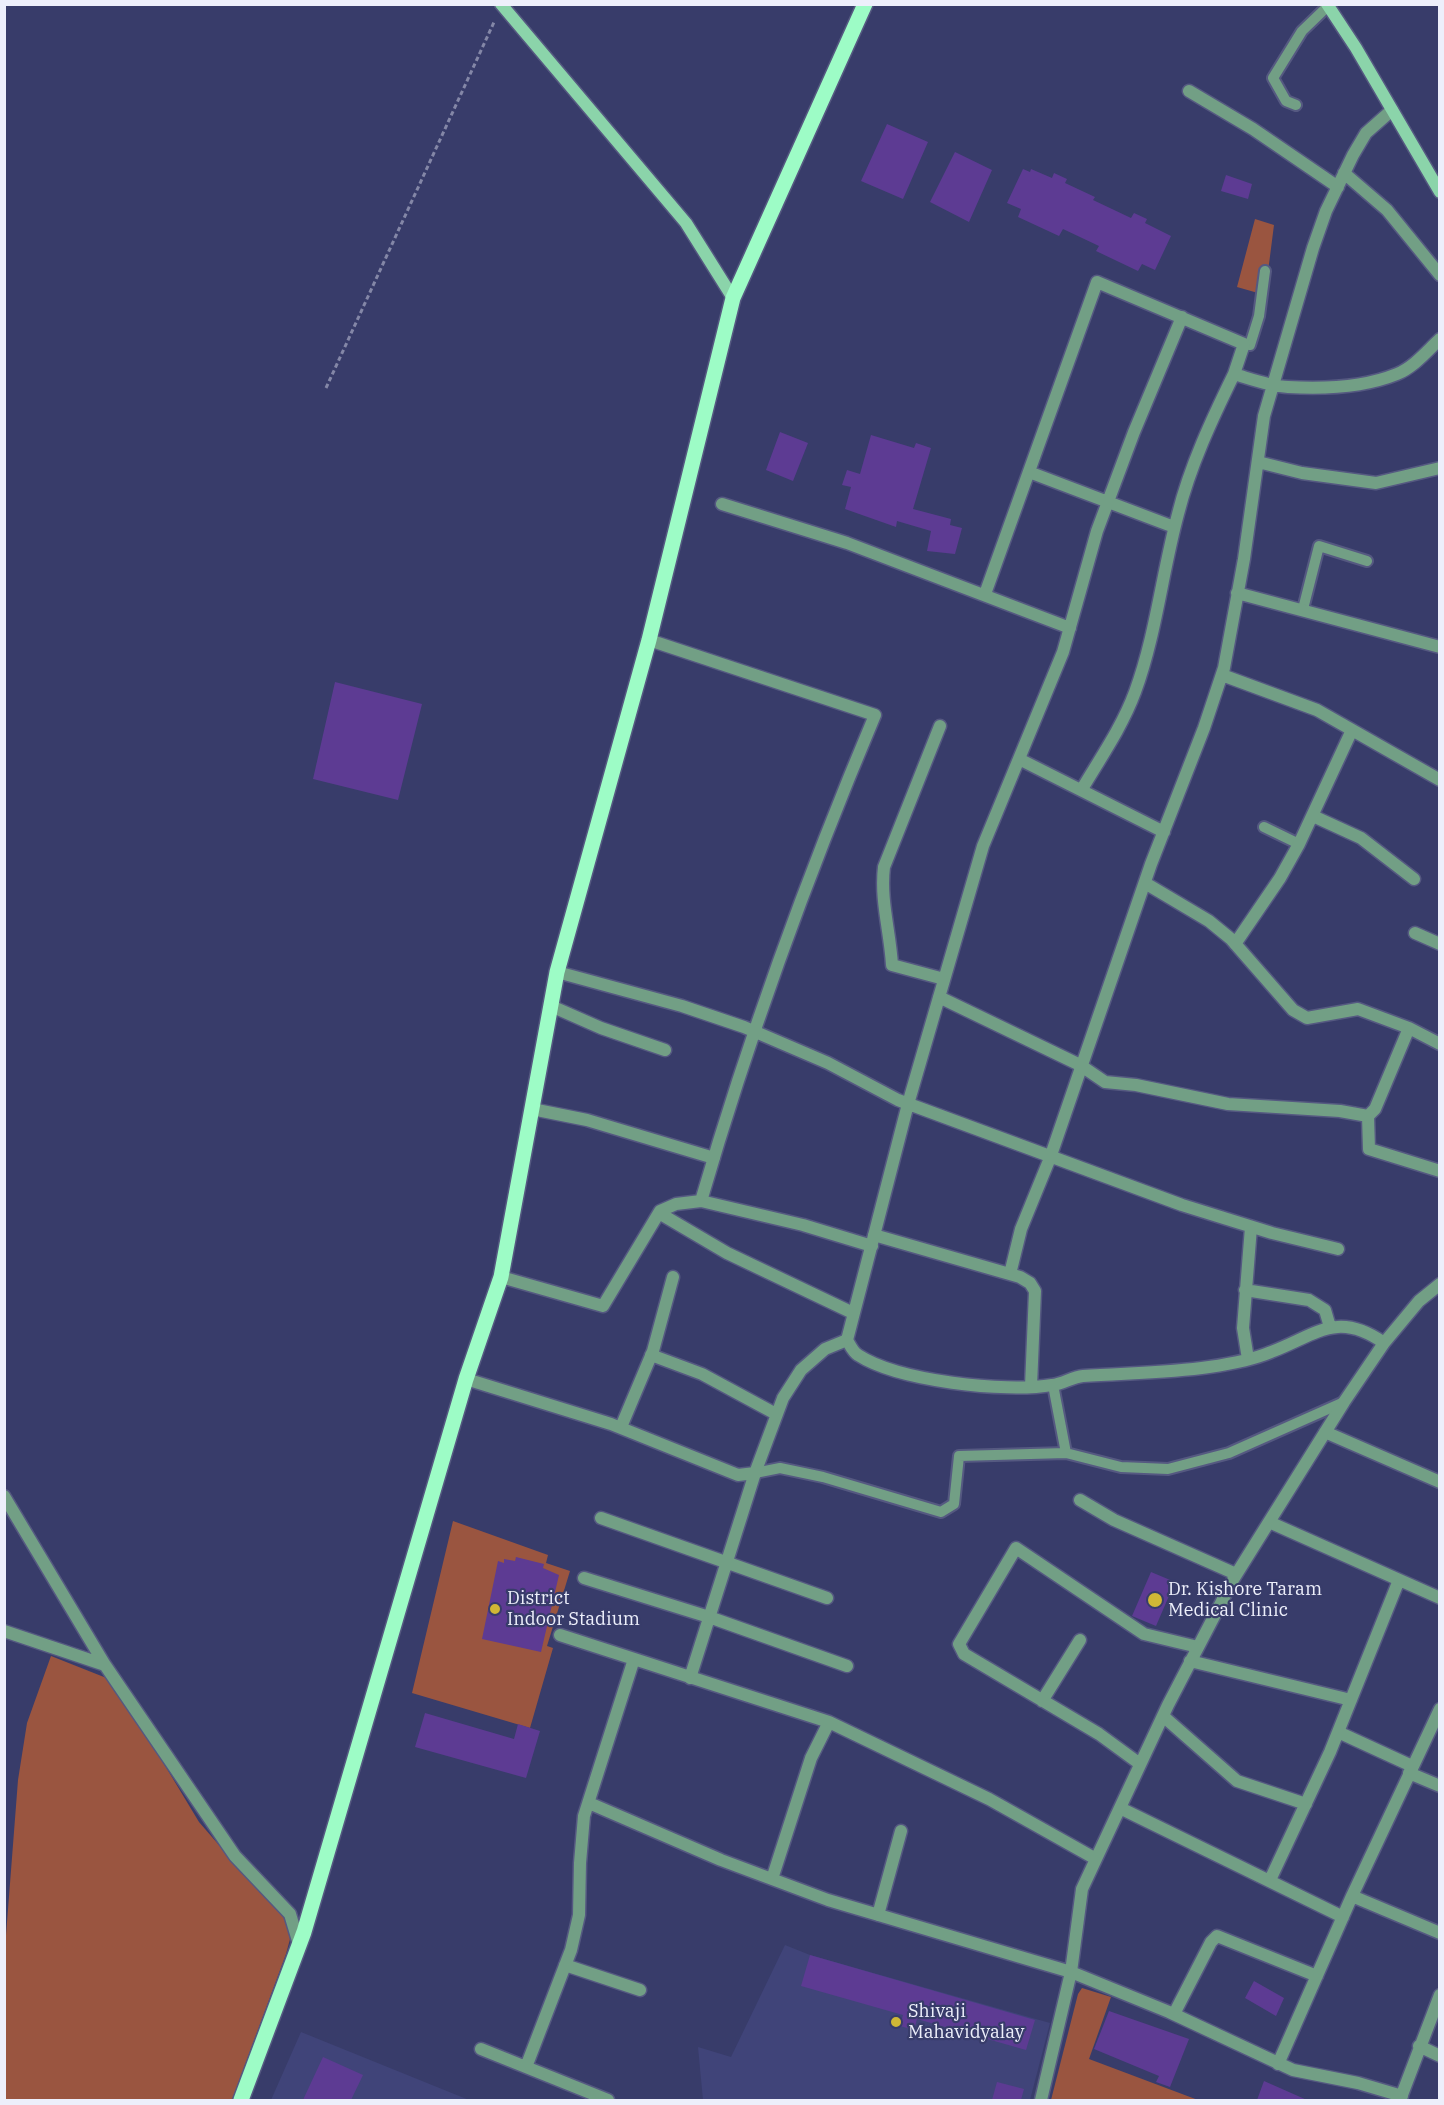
<!DOCTYPE html>
<html>
<head>
<meta charset="utf-8">
<style>
	body { margin:0 }
	#map { position:relative; width:1444px; height:2105px; overflow:hidden; background:#383c6a; font-family:"IBM Plex Serif",serif }
	canvas { display:block }
	.frame { position:absolute; inset:0; border:6px solid #edeffb; pointer-events:none }
</style>
</head>
<body>
<div id="map">
<canvas width="1444" height="2105"></canvas>
<div class="frame"></div>
</div>
<script>
const ctx = document.querySelector('canvas').getContext('2d');
ctx.lineJoin = 'round';
function paint(path, color) { ctx.fillStyle = color; ctx.fill(path, 'evenodd'); }
function strokePath(path, color, width, dash) { ctx.strokeStyle = color; ctx.lineWidth = width; ctx.lineCap = dash ? 'butt' : 'round'; ctx.setLineDash(dash || []); ctx.stroke(path); }
function label(font, color, halo, rows, align = 'center') {
  ctx.font = font + ' "IBM Plex Serif",serif'; ctx.lineWidth = 4.5; ctx.setLineDash([]); ctx.textBaseline = 'middle'; ctx.strokeStyle = halo; ctx.fillStyle = color; for (const [text, x, y, turn = 0] of rows) {
    ctx.save(); ctx.translate(x, y); ctx.rotate((+turn || 0) * Math.PI / 180); ctx.textAlign = isNaN(turn) ? turn : align; if (halo) ctx.strokeText(text, 0, 0); ctx.fillText(text, 0, 0); ctx.restore();
  }
}
const built = new Path2D(`
	M785 1945 810 1955 1050 2023 1030 2100H703L698 2047 731 2057Z
	M301 2032 469 2100H271Z`);
const green = new Path2D(`
	M1255 219 1274 225 1265 295 1237 287Z
	M453 1521 548 1555 546 1563 570 1571 547 1646 553 1648 530 1728 412 1693Z
	M51 1656 114 1681 199 1822 256 1888 286 1915 290 1939 286 1954 232 2100H5V1948L18 1780 27 1723Z
	M1082 1988 1111 1997 1089 2059 1198 2100H1051L1078 1994Z`);
const building = new Path2D(`
	M887 124 928 142 903 199 861 181Z
	M955 152 992 170 969 222 930 202Z
	M1023 169 1030 172 1031 169 1052 178 1054 173 1067 179 1065 183 1095 197 1093 200 1131 218 1134 213 1147 219 1145 223 1171 236 1155 270 1142 264 1138 271 1096 251 1099 246 1063 229 1059 236 1018 217 1021 209 1007 203Z
	M1226 175 1252 184 1248 199 1221 191Z
	M780 432 808 443 793 481 766 470Z
	M871 435 914 448 916 443 931 448 913 509 951 519 950 525 962 528 955 554 927 551 931 531 897 521 896 527 845 509 851 487 842 485 847 470 860 474Z
	M335 682 422 704 398 800 313 779Z
	M516 1557 544 1564 543 1568 559 1575 541 1652 482 1639 498 1561 504 1563V1559L515 1561Z
	M1151 1572 1175 1582 1156 1626 1132 1616Z
	M425 1713 514 1739 518 1724 540 1731 526 1778 415 1747Z
	M810 1955 1035 2020 1026 2050 917 2019 914 2030 900 2026 903 2015 801 1986Z
	M1254 1981 1284 1998 1276 2016 1245 1998Z
	M1109 2011 1189 2039 1170 2087 1156 2082 1159 2076 1094 2049Z
	M323 2057 363 2075 351 2100H303Z
	M1264 2081 1307 2100H1257Z
	M997 2082 1024 2089 1021 2100H992Z`);
const path = new Path2D(`
	M326 388 495 20`);
const lane = new Path2D(`
	M1296 105 1286 101 1273 78 1302 31 1328 6
	M1244 344 1250 345 1259 316 1265 271
	M1303 609 1319 546 1367 561
	M1264 827 1299 844
	M1066 1453 1121 1467 1168 1469 1229 1453 1344 1402
	M755 1473 780 1468 823 1477 941 1512 954 1504 959 1456 1066 1453 1053 1385`);
const street = new Path2D(`
	M1189 91 1253 129 1338 187
	M1344 173 1387 210 1440 275
	M1182 317 1134 432 1097 531 1063 652 983 846 908 1104 847 1340C850 1345 853 1352 858 1355 898 1381 1005 1393 1052 1385 1063 1384 1072 1377 1083 1376 1125 1373 1168 1373 1209 1367 1230 1364 1252 1360 1271 1352 1316 1335 1337 1310 1384 1343
	M1258 462 1302 473 1376 483 1440 468
	M1029 472 1174 527
	M722 504 847 543 1070 628
	M1237 593 1440 647
	M985 594 1097 282 1244 344 1234 374C1251 379 1269 386 1288 387 1322 389 1365 387 1397 374 1414 367 1427 351 1440 339
	M649 640 875 715C808 874 749 1036 701 1201
	M1222 675 1317 710 1440 780
	M940 726 884 867C880 900 890 931 892 965L944 979
	M1019 759 1164 832
	M1082 789C1101 757 1122 727 1135 692 1156 635 1162 573 1178 514 1190 466 1212 419 1234 374
	M1313 816 1361 838 1414 879
	M1145 883 1209 921 1231 939 1293 1010 1307 1018 1358 1009 1409 1028 1440 1044
	M1415 933 1440 944
	M1235 944 1280 878 1299 844 1352 730
	M557 972 682 1006 744 1027 828 1063 898 1100 1182 1205 1272 1233 1338 1249
	M939 997 1080 1065 1105 1082 1136 1085 1228 1104 1340 1111 1368 1116 1375 1109 1409 1028
	M551 1006 601 1028 665 1050
	M532 1109 587 1120 714 1158
	M1368 1116 1369 1149 1440 1171
	M659 1213 727 1253 853 1313
	M874 1235 1020 1277 1030 1283 1035 1291 1031 1386
	M1010 1274 1021 1229 1050 1158 1151 864 1204 728 1224 668 1244 559 1264 416 1313 248 1326 211 1353 155 1366 133 1392 110
	M501 1277 603 1306 660 1211 676 1204 701 1201 803 1225 872 1246
	M1245 1290 1309 1300 1325 1310 1330 1327
	M651 1355 702 1374 776 1414
	M1248 1359 1243 1328 1251 1227
	M466 1379 611 1424 738 1475 755 1473
	M621 1427 653 1351 673 1277
	M1325 1432 1440 1482
	M4 1496 105 1665 235 1856 290 1914 299 1944
	M1080 1500 1114 1520 1236 1574
	M601 1518 827 1598
	M1269 1522 1440 1598
	M584 1578 709 1617 847 1666
	M4 1631 105 1665
	M560 1635 829 1722 989 1799 1096 1859
	M1190 1661 1351 1700
	M690 1678 755 1473 783 1398 801 1370 825 1349 847 1340
	M1042 1701 1080 1640
	M1163 1716 1237 1781 1306 1804
	M1338 1732 1412 1766
	M1140 1764 1099 1734 964 1654 959 1644 1016 1548 1144 1634 1198 1647
	M1409 1773 1440 1786
	M589 1803 721 1860 828 1900 1071 1972 1169 2012 1293 2070 1358 2083 1402 2096
	M1120 1808 1343 1917
	M772 1879 811 1758 829 1722
	M1270 1880 1330 1752 1399 1580
	M1352 1896 1440 1933
	M878 1915 901 1831
	M565 1965 640 1990
	M1174 2014 1211 1942 1217 1936 1317 1976
	M1419 2046 1440 2056
	M481 2049 608 2100
	M1278 2064 1352 1896 1440 1709
	M526 2067 571 1950 579 1915 580 1863 584 1816 634 1659
	M1041 2100 1071 1972 1082 1889 1168 1705 1234 1578 1344 1402 1384 1343 1419 1301 1440 1284
	M1400 2100 1440 1995`);
const secondary = new Path2D(`
	M501 4 686 223 733 298
	M1327 4 1356 48 1440 192`);
const primary = new Path2D(`
	M241 2100 304 1932 466 1379 501 1277 557 972 649 640 733 298 865 4`);
const markers = [
	[1155,1600,8,"#d0b736"],
	[495,1609,6,"#d0b736"],
	[896,2022,6,"#d0b736"]
];
const poiNames = [
	["Dr. Kishore Taram",1168,1590],
	["Medical Clinic",1168,1611],
	["District",507,1599],
	["Indoor Stadium",507,1620],
	["Shivaji",908,2012],
	["Mahavidyalay",908,2033]
];
paint(built, '#404479');
paint(green, '#9a5540');
paint(building, '#5d3b93');
strokePath(lane, '#555981', 14);
strokePath(street, '#555981', 15);
strokePath(secondary, '#555981', 15);
strokePath(primary, '#555981', 18);
strokePath(path, '#8487a7', 3, [4.5, 3]);
strokePath(lane, '#729f85', 10);
strokePath(street, '#729f85', 12);
strokePath(secondary, '#8bd4aa', 12);
strokePath(primary, '#9dfcc6', 15);
for (const [x, y, r, color] of markers) { const dot = new Path2D(); dot.arc(x, y, r, 0, 2 * Math.PI); ctx.fillStyle = color; ctx.fill(dot); strokePath(dot, '#383c6a', 2); }
label('18px', '#edeffb', '#383c6a', poiNames, 'left');
</script>
</body>
</html>
